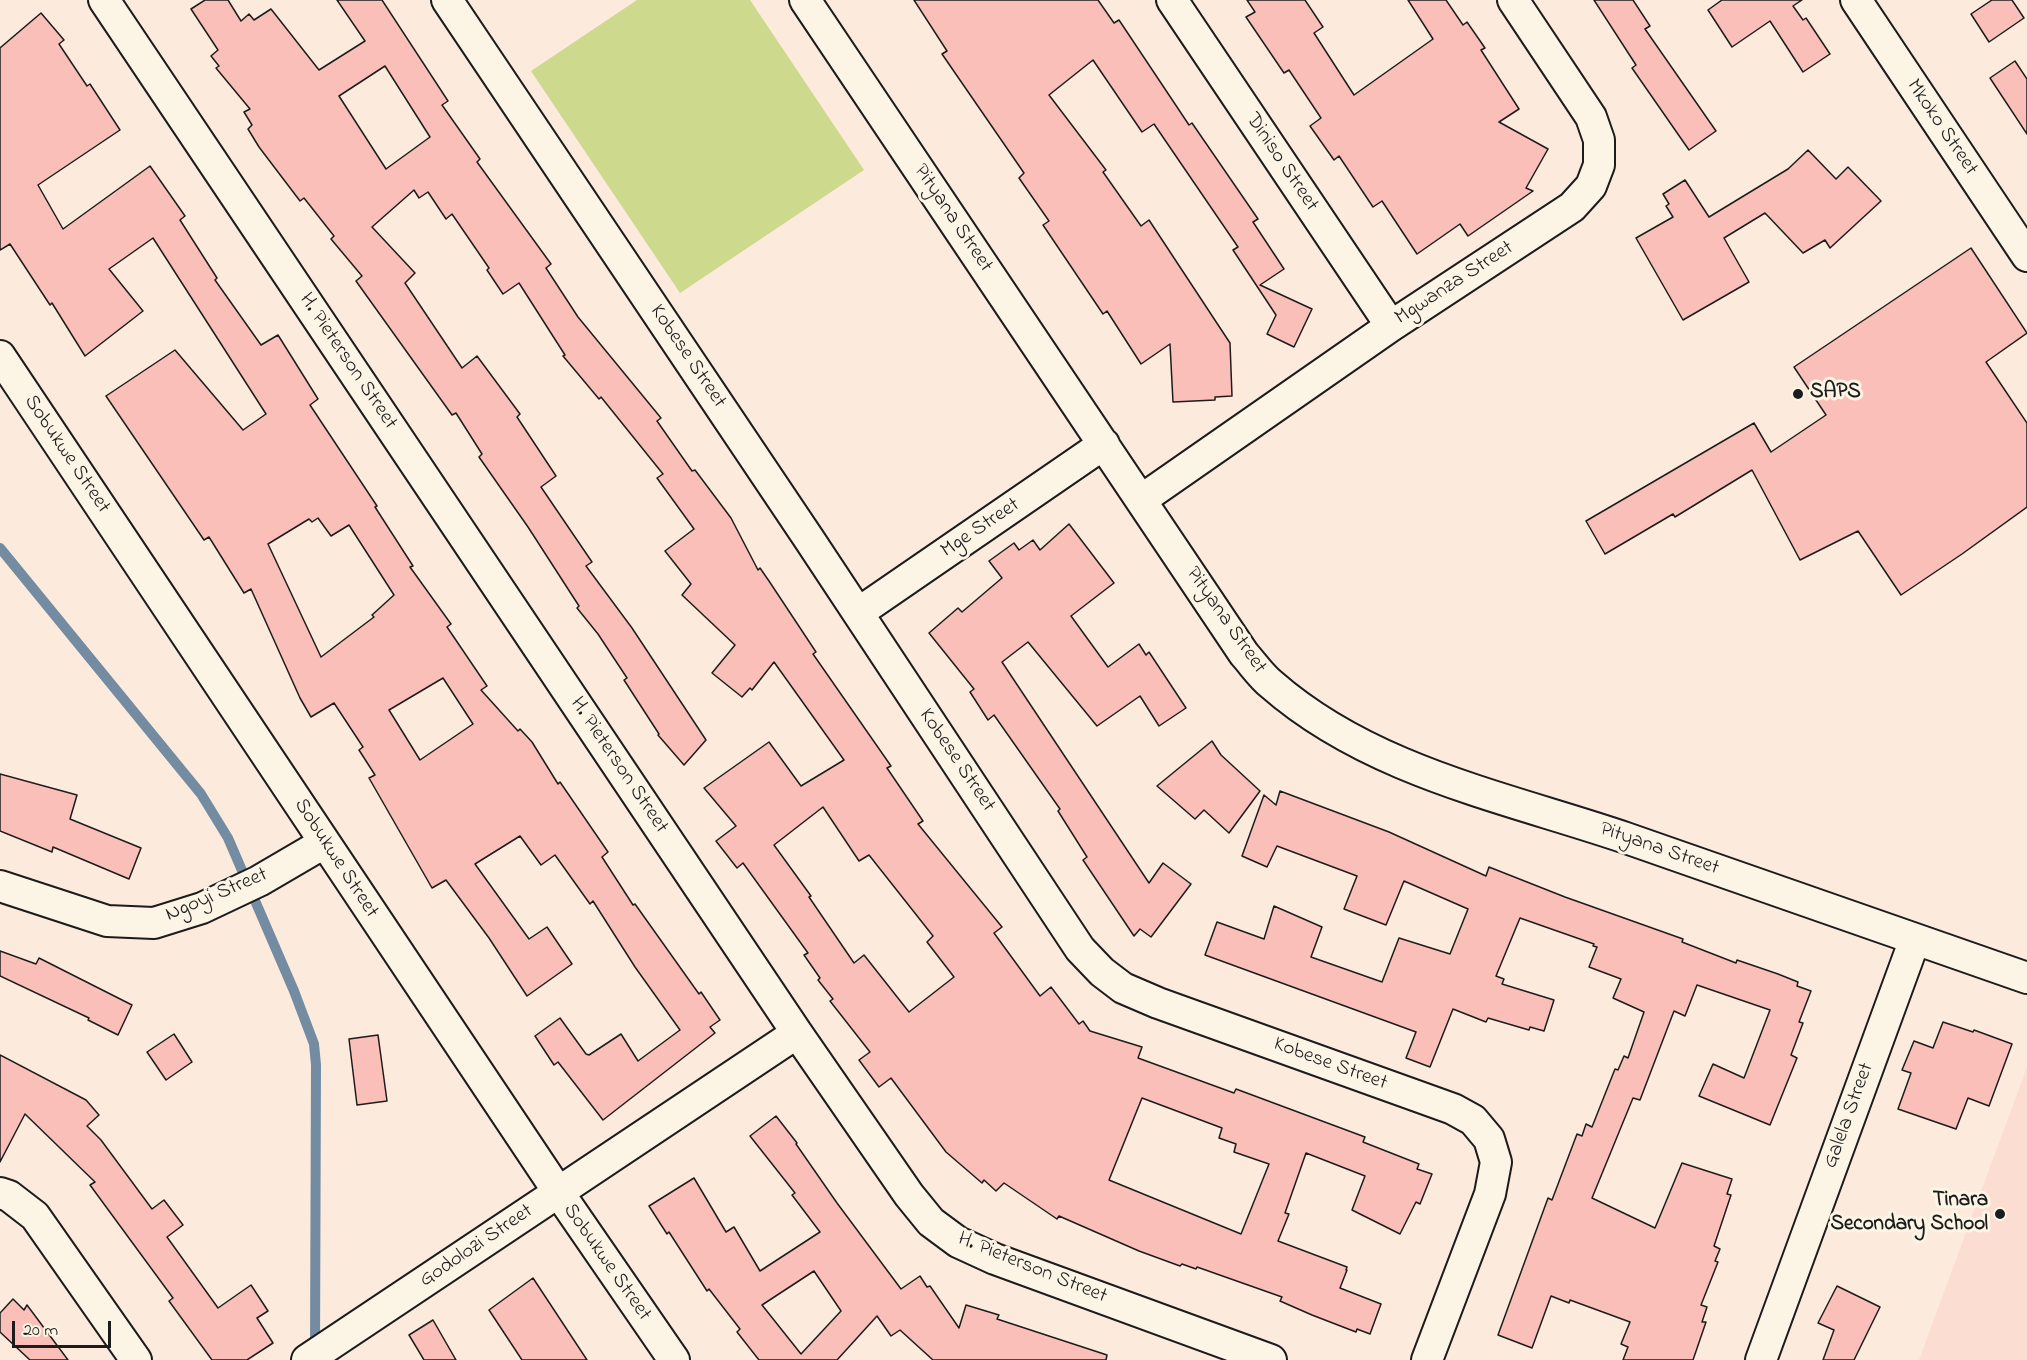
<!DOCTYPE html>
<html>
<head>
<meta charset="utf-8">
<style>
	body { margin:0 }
	#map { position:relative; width:2027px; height:1360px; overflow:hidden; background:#fceadc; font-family:"Indie Flower",sans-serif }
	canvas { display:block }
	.scale { position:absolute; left:12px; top:1321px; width:99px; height:27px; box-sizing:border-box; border:3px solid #1c1c1c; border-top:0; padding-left:8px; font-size:18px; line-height:21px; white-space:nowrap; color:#1c1c1c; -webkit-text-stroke:4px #fcf5e5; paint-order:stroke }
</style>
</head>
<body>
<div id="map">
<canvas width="2027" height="1360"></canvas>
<div class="scale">20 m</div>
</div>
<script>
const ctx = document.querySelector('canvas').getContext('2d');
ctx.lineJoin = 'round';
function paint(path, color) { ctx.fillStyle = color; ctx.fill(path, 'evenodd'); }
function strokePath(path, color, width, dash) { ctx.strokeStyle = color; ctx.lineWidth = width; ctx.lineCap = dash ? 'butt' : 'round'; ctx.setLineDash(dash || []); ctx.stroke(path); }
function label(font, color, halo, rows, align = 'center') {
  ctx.font = font + ' "Indie Flower",sans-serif'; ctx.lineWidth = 6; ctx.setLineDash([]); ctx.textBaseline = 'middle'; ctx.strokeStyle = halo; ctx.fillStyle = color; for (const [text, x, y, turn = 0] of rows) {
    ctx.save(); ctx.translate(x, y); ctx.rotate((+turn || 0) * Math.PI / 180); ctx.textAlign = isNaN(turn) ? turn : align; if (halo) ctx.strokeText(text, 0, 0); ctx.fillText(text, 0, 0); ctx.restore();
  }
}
const built = new Path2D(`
	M2027 1067V1360H1919Z`);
const green = new Path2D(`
	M637 0H750L864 170 680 293 531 71Z`);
const stream = new Path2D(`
	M0 548 201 794 228 838 294 991 314 1044 316 1065 315 1351`);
const building = new Path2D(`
	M205 0H228L241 21 249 14 254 20 271 9 319 70 365 41 337 0H382L448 101 442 105 480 159 477 162 551 264 546 268 578 317 661 418 657 421 692 471 695 470 731 518 758 570 760 568 769 581 816 652 813 654 891 766 887 768 923 821 918 824 1002 927 994 933 1040 996 1051 987 1079 1024 1083 1021 1090 1031 1142 1047 1138 1058 1234 1093 1236 1089 1365 1137 1363 1142 1419 1164 1417 1169 1432 1174 1420 1204 1416 1202 1400 1234 1352 1210 1365 1176 1306 1153 1285 1213 1289 1214 1278 1241 1347 1267 1346 1270H1347L1340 1288 1381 1304 1370 1334 1357 1329 1356 1332 1312 1315 1280 1301 1282 1297 1197 1267 1196 1269 1182 1264 1180 1266 1139 1251 1059 1216 1057 1219 1004 1183 996 1191 984 1180 982 1183 946 1152 891 1078 879 1087 859 1060 870 1052 830 1001 833 999 818 980 820 978 804 955 808 953 743 863 737 868 716 841 736 826 704 788 769 742 801 786 844 760 774 662 752 690 750 688 742 697 712 673 735 645 682 595 691 584 665 551 694 529 657 478 663 474 601 397 599 399 563 356 565 355 519 283 503 294 487 270 489 268 452 214 446 219 428 192 419 198 414 190 372 227 415 273 405 283 462 368 477 356 520 414 517 417 556 476 541 487 592 562 586 566 632 628 706 740 684 765 658 735 659 734 624 680 627 678 598 634 577 608 579 606 528 527 479 457 482 454 456 413 452 415 356 281 362 276 331 239 334 236 304 198 300 201 259 147 248 129 252 125 244 112 250 109 216 68 219 66 211 56 218 50 191 9ZM385 66 430 137 386 169 339 96ZM823 807 859 861 869 855 933 936 927 942 954 977 909 1012 864 955 854 963 809 897 811 896 774 845ZM1142 1098 1222 1128 1219 1138 1236 1144 1234 1152 1269 1164 1241 1234 1109 1180Z
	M914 0H1098L1114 23 1119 20 1189 125 1192 123 1258 219 1253 222 1284 269 1260 285 1312 309 1294 347 1267 334 1276 315 1233 250 1238 247 1154 124 1142 132 1093 60 1049 95 1106 170 1103 172 1141 226 1149 220 1230 343 1232 396 1215 397V400L1173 402 1170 344 1141 364 1107 311 1103 314 1043 225 1049 221 1019 178 1024 173 942 54 947 51Z
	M1247 0H1305L1323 27 1314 33 1354 95 1433 39 1408 0H1446L1463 25 1467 22 1485 48 1481 50 1519 109 1499 122 1548 149 1526 188 1533 191 1468 236 1460 224 1417 254 1382 201 1373 207 1339 156 1334 160 1310 126 1321 118 1289 70 1284 73 1246 17 1255 12Z
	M1594 0H1633L1650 26 1645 29 1716 131 1689 150 1632 68 1636 65Z
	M1722 0H1802L1793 6 1803 20 1806 18 1830 54 1803 72 1770 21 1732 47 1708 10Z
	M1992 0H2012L2024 18 1989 42 1971 14Z
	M41 13 64 40 59 44 87 86 90 84 120 130 38 185 63 229 150 166 185 216 180 220 217 278 215 280 261 345 278 335 318 399 310 405 377 506 375 507 413 566 410 567 451 624 447 627 487 686 481 690 518 731 520 729 532 742 558 784 560 782 608 852 602 857 633 905 635 904 699 994 701 992 720 1020 710 1027 715 1033 603 1120 558 1062 554 1065 535 1036 560 1018 586 1054 589 1055 621 1034 638 1061 680 1030 635 967 593 901 590 904 555 855 541 865 520 836 475 864 529 939 547 927 572 964 527 996 489 938 446 880 432 888 369 778 375 775 359 750 363 747 334 703 311 717 300 698 251 589 244 593 209 537 204 540 106 396 175 350 243 430 266 414 153 238 109 269 143 311 85 356 52 303 50 305 10 244 0 250V48ZM318 518 331 536 349 525 394 595 372 615 374 617 321 657 268 544 309 519 312 522ZM443 678 473 724 420 760 389 710Z
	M2015 61 2027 79V134L1990 78Z
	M1808 150 1836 179 1848 167 1881 201 1830 248 1825 240 1803 253 1765 213 1724 238 1749 282 1683 320 1636 238 1673 217 1666 206 1669 204 1663 194 1685 180 1709 217 1788 169Z
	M1971 248 2027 333 1986 362 2027 423V507L1962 554 1901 595 1858 531 1800 560 1752 470 1675 517 1673 514 1605 554 1586 521 1754 423 1771 452 1826 415 1794 367Z
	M1069 524 1114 583 1071 616 1108 667 1139 644 1146 655 1149 652 1186 708 1159 726 1140 696 1097 726 1028 642 1002 662 1149 883 1163 863 1191 884 1151 937 1140 929 1134 936 1083 860 1087 857 1058 811 1060 809 994 715 988 720 970 692 974 689 929 633 958 608 962 612 1002 578 989 561 1014 543 1019 550 1033 540 1040 550Z
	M1212 741 1221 755 1260 791 1229 833 1204 810 1195 819 1157 786Z
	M0 774 77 795 70 819 141 848 129 879 53 847 52 852 0 831Z
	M1280 791 1389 832 1486 876 1489 867 1565 897 1683 939 1682 942 1736 963 1737 960 1778 974 1798 982 1797 986 1811 991 1799 1022 1803 1023 1791 1055 1797 1058 1770 1125 1699 1096 1713 1064 1744 1078 1770 1010 1697 985 1685 1016 1674 1011 1640 1100 1633 1098 1592 1198 1655 1228 1682 1163 1732 1179 1727 1194 1731 1195 1714 1246 1720 1249 1715 1261 1718 1262 1701 1305 1707 1307 1702 1322H1706L1693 1360H1623L1628 1347 1621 1344 1630 1322 1570 1300 1569 1303 1551 1296 1532 1348 1498 1335 1548 1198 1552 1200 1577 1134 1582 1136 1586 1124 1592 1127 1615 1069 1618 1070 1624 1056 1628 1058 1644 1012 1613 998 1621 979 1589 967 1597 947 1593 946 1594 944 1520 918 1496 976 1504 979 1502 984 1554 1000 1544 1031 1530 1027 1529 1030 1488 1018 1486 1022 1453 1009 1430 1067 1406 1058 1416 1032 1205 955 1217 922 1264 939 1274 906 1322 927 1311 957 1382 982 1399 938 1450 954 1468 909 1404 881 1386 925 1344 909 1357 876 1277 846 1267 867 1242 856 1264 795 1276 805Z
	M0 951 36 964 39 958 132 1005 118 1035 88 1020 89 1018 0 976Z
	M1943 1022 1973 1032 1974 1030 2012 1044 1989 1106 1968 1098 1956 1129 1898 1109 1911 1073 1902 1070 1914 1041 1933 1048Z
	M174 1034 192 1062 166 1080 147 1052Z
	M378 1035 387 1101 357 1105 349 1039Z
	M0 1055 86 1100 99 1115 87 1126 101 1140 152 1209 164 1200 183 1225 167 1237 218 1308 251 1285 268 1311 257 1318 273 1343 247 1360H212L169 1301 173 1298 90 1185 95 1182 25 1114 0 1162Z
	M776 1116 797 1143 796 1144 837 1203 901 1289 920 1276 927 1287 930 1286 959 1328 966 1305 999 1315 997 1319 1107 1355 1106 1360H933L900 1330 891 1336 877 1316 837 1360H759L737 1332 740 1329 709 1289 707 1291 669 1232 667 1234 649 1206 694 1178 726 1232 734 1227 760 1271 820 1232 792 1195 795 1193 750 1136ZM814 1271 841 1311 801 1354 762 1305Z
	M533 1278 587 1360H522L489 1310Z
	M1837 1286 1880 1307 1854 1360H1823L1834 1330 1818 1323Z
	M13 1299 24 1310 27 1305 68 1360H30L0 1332V1313Z
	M433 1320 456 1360H424L409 1335Z`);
const minor = new Path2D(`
	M104 0 797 1033 909 1195 931 1222 958 1242 995 1259 1271 1360
	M447 0 809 539 1080 949 1102 972 1123 988 1158 1003 1453 1109 1473 1120 1489 1139 1496 1162 1490 1194 1427 1360
	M805 0 1244 654C1253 664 1261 676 1271 684 1370 771 1505 797 1626 838 1760 884 1893 932 2027 978
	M1172 0 1391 326
	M1856 0 2027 256
	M0 356 559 1193 674 1360
	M1141 500 1391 326 1572 207 1591 186 1599 165V140L1591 117 1513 0
	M858 613 1104 444
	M0 886 107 921 154 923 202 908 259 881 324 843
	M0 1193 9 1196 35 1216 136 1360
	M307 1360 797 1033
	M1761 1360 1915 939`);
const markers = [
	[1798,394,6,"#1c1c1c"],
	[2000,1214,6,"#1c1c1c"]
];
const streetNames = [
	["Mkoko Street",1941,128,56],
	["Diniso Street",1281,163,56],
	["Pityana Street",952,219,56],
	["Mgwanza Street",1455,284,-33],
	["Kobese Street",687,357,56],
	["H. Pieterson Street",347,362,56],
	["Sobukwe Street",66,455,56],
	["Mge Street",981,529,-34],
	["Pityana Street",1225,621,55],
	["Kobese Street",956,761,56],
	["H. Pieterson Street",618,766,56],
	["Pityana Street",1659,850,19],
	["Sobukwe Street",335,859,57],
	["Ngoyi Street",217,896,-23],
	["Kobese Street",1330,1065,20],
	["Galela Street",1850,1116,-70],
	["Godolozi Street",477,1247,-34],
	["Sobukwe Street",606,1263,55],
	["H. Pieterson Street",1032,1269,22]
];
const poiNames = [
	["SAPS",1810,394],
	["Tinara",1988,1202,"right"],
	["Secondary School",1988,1226,"right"]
];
paint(built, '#fcddd2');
paint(green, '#cdd98c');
strokePath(stream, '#748ca1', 10);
paint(building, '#fbbfb9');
strokePath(building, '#1c1c1c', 1.5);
strokePath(minor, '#1c1c1c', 34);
strokePath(minor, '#fcf5e5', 30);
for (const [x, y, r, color] of markers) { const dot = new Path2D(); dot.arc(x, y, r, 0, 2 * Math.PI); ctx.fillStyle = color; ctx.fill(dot); strokePath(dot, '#fcf5e5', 2); }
label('21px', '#1c1c1c', '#fcf5e5', streetNames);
label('bold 21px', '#1c1c1c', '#fcf5e5', poiNames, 'left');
</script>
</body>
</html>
